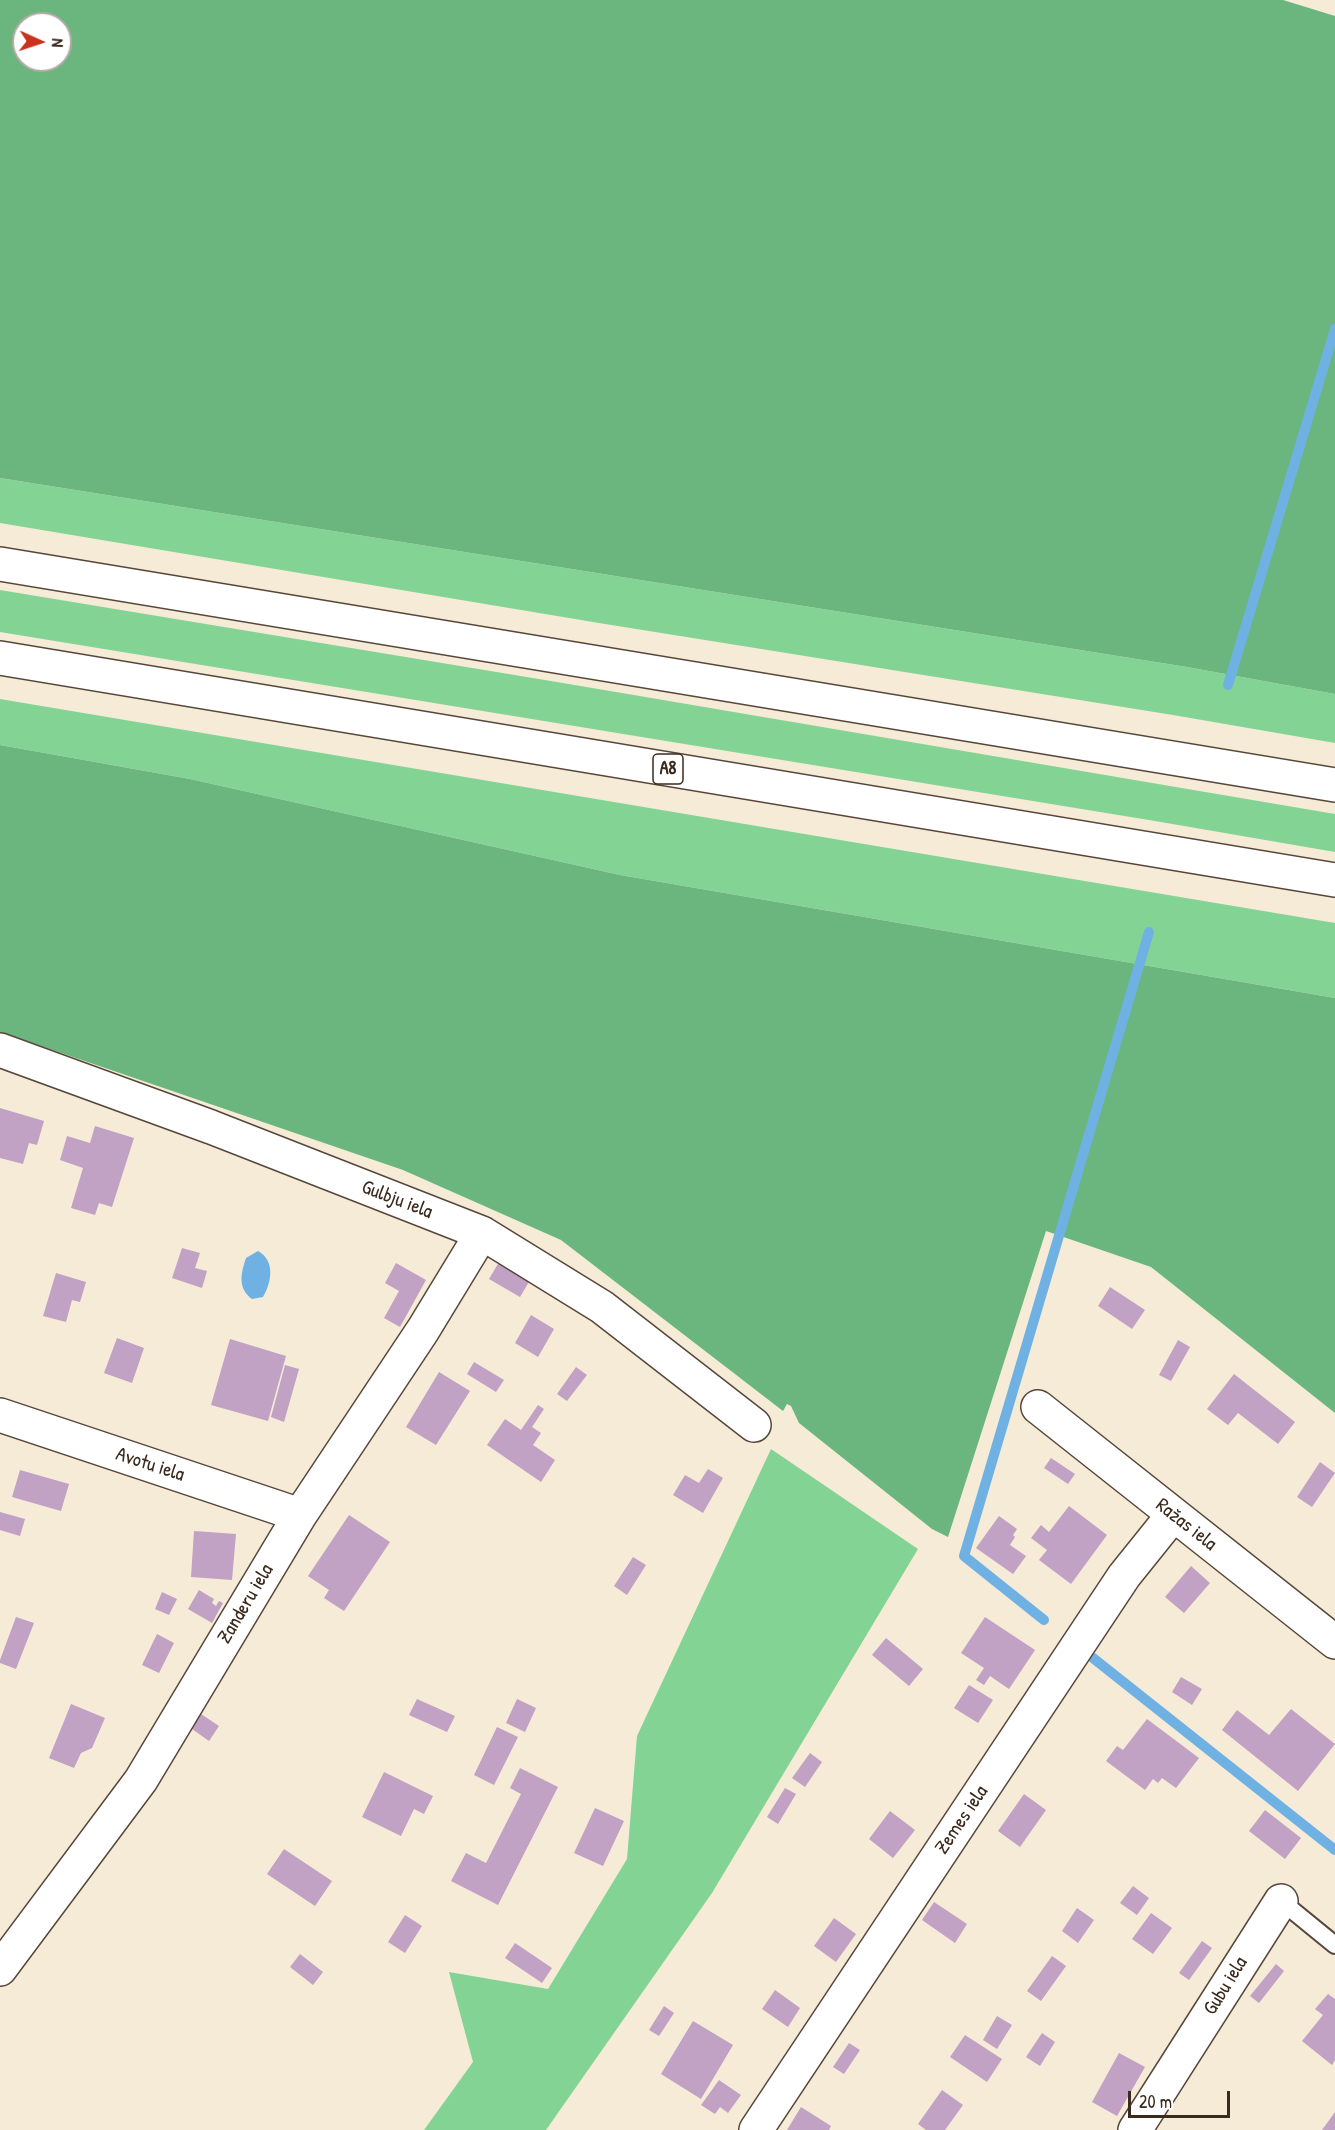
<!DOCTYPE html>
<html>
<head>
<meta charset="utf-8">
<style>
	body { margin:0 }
	#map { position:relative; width:1335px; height:2130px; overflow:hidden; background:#f5ebd7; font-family:"Patrick Hand",sans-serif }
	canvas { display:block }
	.north { position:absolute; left:12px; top:12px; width:60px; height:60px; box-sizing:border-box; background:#fff; border:2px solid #b1aaa5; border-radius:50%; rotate:93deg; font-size:16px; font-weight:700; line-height:24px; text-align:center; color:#3b2a1e }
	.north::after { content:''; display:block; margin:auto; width:21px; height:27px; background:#c8321e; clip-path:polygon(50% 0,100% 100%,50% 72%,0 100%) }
	.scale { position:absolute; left:1128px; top:2091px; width:102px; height:27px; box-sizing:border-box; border:3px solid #3b2a1e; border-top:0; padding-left:8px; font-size:18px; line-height:21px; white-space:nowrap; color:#3b2a1e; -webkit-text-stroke:4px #fff; paint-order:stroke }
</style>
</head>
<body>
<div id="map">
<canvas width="1335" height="2130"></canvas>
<div class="north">N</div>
<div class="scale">20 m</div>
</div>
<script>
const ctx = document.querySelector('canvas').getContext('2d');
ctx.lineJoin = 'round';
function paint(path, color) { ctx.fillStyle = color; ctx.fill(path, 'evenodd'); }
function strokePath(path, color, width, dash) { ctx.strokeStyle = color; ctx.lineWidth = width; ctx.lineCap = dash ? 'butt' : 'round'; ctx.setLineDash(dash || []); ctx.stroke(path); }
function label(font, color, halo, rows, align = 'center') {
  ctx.font = font + ' "Patrick Hand",sans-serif'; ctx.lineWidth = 4.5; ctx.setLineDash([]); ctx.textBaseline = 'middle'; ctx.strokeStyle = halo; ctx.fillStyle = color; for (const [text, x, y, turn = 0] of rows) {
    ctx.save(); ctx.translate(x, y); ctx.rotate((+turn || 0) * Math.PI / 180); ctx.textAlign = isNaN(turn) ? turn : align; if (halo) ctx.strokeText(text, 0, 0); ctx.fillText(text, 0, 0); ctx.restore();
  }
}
const green = new Path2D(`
	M0 478 1187 667 1335 694V743L1173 715 599 623 0 523Z
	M0 590 557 682 1335 814V852L1155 821 0 632Z
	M0 699 1335 923V998L620 875 190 779 0 745Z
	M771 1449 918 1549 712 1893 546 2130H424L473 2062 449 1972 548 1989 627 1859 637 1736Z`);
const forest = new Path2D(`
	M0 0H1283L1335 16V694L1187 667 0 478ZM24 24H60V60H24Z
	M0 745 190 779 620 875 1335 998V1413L1151 1267 1046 1231 948 1537 932 1529 799 1423 791 1406 787 1404 783 1411 561 1240 403 1170 0 1032Z`);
const water = new Path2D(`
	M258 1251C276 1261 271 1283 263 1297L252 1299C237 1288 241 1273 246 1258Z`);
const stream = new Path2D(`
	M1228 685 1335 329
	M1044 1620 964 1556 1149 932
	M1093 1658 1335 1850`);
const building = new Path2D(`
	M0 1108 44 1121 37 1145 29 1143 23 1164 0 1158Z
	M95 1126 134 1138 112 1207 99 1203 95 1215 71 1208 83 1168 60 1160 67 1136 90 1143Z
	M182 1248 200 1253 195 1268 207 1271 202 1288 172 1278Z
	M502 1257 533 1275 520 1297 489 1279Z
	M396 1263 426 1280 400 1327 384 1318 399 1291 385 1283Z
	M56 1273 86 1282 80 1302 72 1300 66 1322 43 1316Z
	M1110 1287 1145 1310 1132 1329 1098 1306Z
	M531 1315 554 1329 538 1357 515 1343Z
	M117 1338 144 1348 132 1383 104 1373Z
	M230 1339 286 1356 268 1421 211 1405Z
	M1178 1340 1190 1347 1171 1381 1159 1375Z
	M474 1362 504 1380 496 1392 467 1374Z
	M285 1365 299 1369 284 1422 271 1417Z
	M576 1367 587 1375 567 1401 557 1394Z
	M439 1372 470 1391 436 1445 406 1427Z
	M1234 1374 1295 1422 1278 1444 1238 1413 1228 1425 1207 1409Z
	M538 1405 544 1409 532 1427 541 1433 533 1445 555 1460 541 1482 487 1445 505 1419 521 1430Z
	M1051 1458 1075 1474 1068 1484 1044 1468Z
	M1320 1462 1335 1473 1312 1507 1297 1497Z
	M708 1469 723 1478 703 1513 673 1495 685 1475 699 1483Z
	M20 1470 69 1484 61 1511 12 1497Z
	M1069 1506 1107 1535 1071 1584 1039 1560 1047 1550 1031 1538 1041 1525 1049 1532Z
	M0 1512 25 1519 20 1536 0 1530Z
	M349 1515 390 1542 344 1611 324 1598 329 1590 308 1576Z
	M999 1516 1017 1529 1013 1535 1015 1537 1010 1545 1026 1556 1013 1574 976 1548Z
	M194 1531 236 1534 232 1580 191 1577Z
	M633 1557 646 1565 627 1595 614 1586Z
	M1191 1566 1210 1583 1184 1613 1165 1597Z
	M199 1590 214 1599 212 1603 216 1606 219 1601 223 1603 212 1623 188 1609Z
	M162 1592 177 1599 169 1615 155 1609Z
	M16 1617 34 1623 16 1669 0 1663V1660Z
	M985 1617 1035 1650 1009 1689 990 1676 984 1685 976 1680 984 1668 961 1653Z
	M157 1634 174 1643 159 1673 142 1665Z
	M886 1638 923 1669 909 1686 872 1655Z
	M1181 1677 1202 1689 1192 1705 1172 1692Z
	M969 1685 993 1700 978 1723 954 1708Z
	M417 1699 455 1716 447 1732 409 1715Z
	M517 1699 536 1708 525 1732 506 1723Z
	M71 1704 105 1718 92 1748 81 1753 74 1768 49 1758Z
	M1291 1709 1335 1744 1298 1791 1222 1730 1237 1710 1269 1735Z
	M195 1710 219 1726 209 1741 185 1724Z
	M1147 1719 1199 1758 1176 1788 1162 1778 1158 1783 1153 1779 1145 1790 1106 1761 1117 1746 1123 1750Z
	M497 1727 518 1737 494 1785 474 1775Z
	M810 1753 822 1762 805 1787 792 1778Z
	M520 1768 558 1787 498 1905 451 1881 466 1853 486 1863 521 1794 510 1788Z
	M384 1772 433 1796 424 1814 414 1809 401 1836 362 1817Z
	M785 1788 796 1794 778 1824 767 1817Z
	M1024 1794 1046 1810 1020 1847 998 1831Z
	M595 1808 624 1821 603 1866 574 1853Z
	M1265 1810 1301 1838 1285 1859 1249 1831Z
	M890 1811 915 1830 893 1858 869 1839Z
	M284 1849 332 1881 315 1906 267 1874Z
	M1133 1886 1149 1898 1137 1915 1120 1903Z
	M934 1902 967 1924 955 1943 922 1920Z
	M1077 1908 1094 1920 1078 1943 1062 1931Z
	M1151 1913 1172 1928 1153 1954 1132 1939Z
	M405 1915 422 1926 405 1953 388 1942Z
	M834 1918 856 1934 836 1962 814 1946Z
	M1202 1941 1212 1948 1189 1980 1179 1973Z
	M515 1943 552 1968 542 1983 505 1958Z
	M300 1954 323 1972 313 1985 290 1967Z
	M1052 1956 1066 1966 1041 2001 1027 1991Z
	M1276 1964 1284 1971 1259 2003 1250 1996Z
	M775 1990 800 2008 788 2027 762 2009Z
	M1328 1994 1335 1999V2060L1332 2065 1302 2041 1323 2015 1315 2009Z
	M664 2006 674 2013 659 2036 649 2030Z
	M997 2016 1012 2025 997 2049 983 2040Z
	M693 2021 733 2045 701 2099 661 2074Z
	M1042 2033 1055 2042 1040 2066 1026 2057Z
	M965 2035 1002 2059 987 2082 950 2057Z
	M849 2043 860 2050 844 2074 833 2067Z
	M1119 2053 1145 2067 1117 2116 1092 2102Z
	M719 2080 741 2095 728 2113 720 2107 715 2114 701 2105Z
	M942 2090 963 2105 945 2130H926L918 2124Z
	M801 2107 831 2126 829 2130H787Z
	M1335 2112V2130H1322Z`);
const lane = new Path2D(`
	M1281 1901 1335 1945`);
const street = new Path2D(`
	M0 1050 211 1127 482 1233 602 1307 754 1425
	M1038 1407 1335 1642
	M0 1415 300 1515
	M0 1969 141 1780 300 1515 423 1330 482 1233
	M756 2130 1124 1576 1173 1515
	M1135 2130 1281 1901`);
const highway = new Path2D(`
	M0 564 1335 785
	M0 658 1335 880`);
const shields = [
	[668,769,30]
];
const shieldNames = [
	["A8",668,769]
];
const streetNames = [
	["Gulbju iela",397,1200,21],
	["Avotu iela",150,1465,18],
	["Ražas iela",1186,1525,38],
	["Zanderu iela",246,1604,-59],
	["Zemes iela",962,1820,-56],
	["Gubu iela",1226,1986,-58]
];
paint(green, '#83d494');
paint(forest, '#6ab67e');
paint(water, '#70b1e4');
strokePath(stream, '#70b1e4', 10);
paint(building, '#c1a1c4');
strokePath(lane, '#57473a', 20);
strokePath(street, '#57473a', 36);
strokePath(highway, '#57473a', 36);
strokePath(lane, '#fff', 16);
strokePath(street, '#fff', 33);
strokePath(highway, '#fff', 33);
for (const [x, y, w] of shields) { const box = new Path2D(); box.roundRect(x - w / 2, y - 15, w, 30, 4.5); ctx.fillStyle = '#fff'; ctx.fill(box); strokePath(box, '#3b2a1e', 1.5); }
label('bold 18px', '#3b2a1e', null, shieldNames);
label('20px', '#3b2a1e', '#fff', streetNames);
</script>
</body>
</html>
